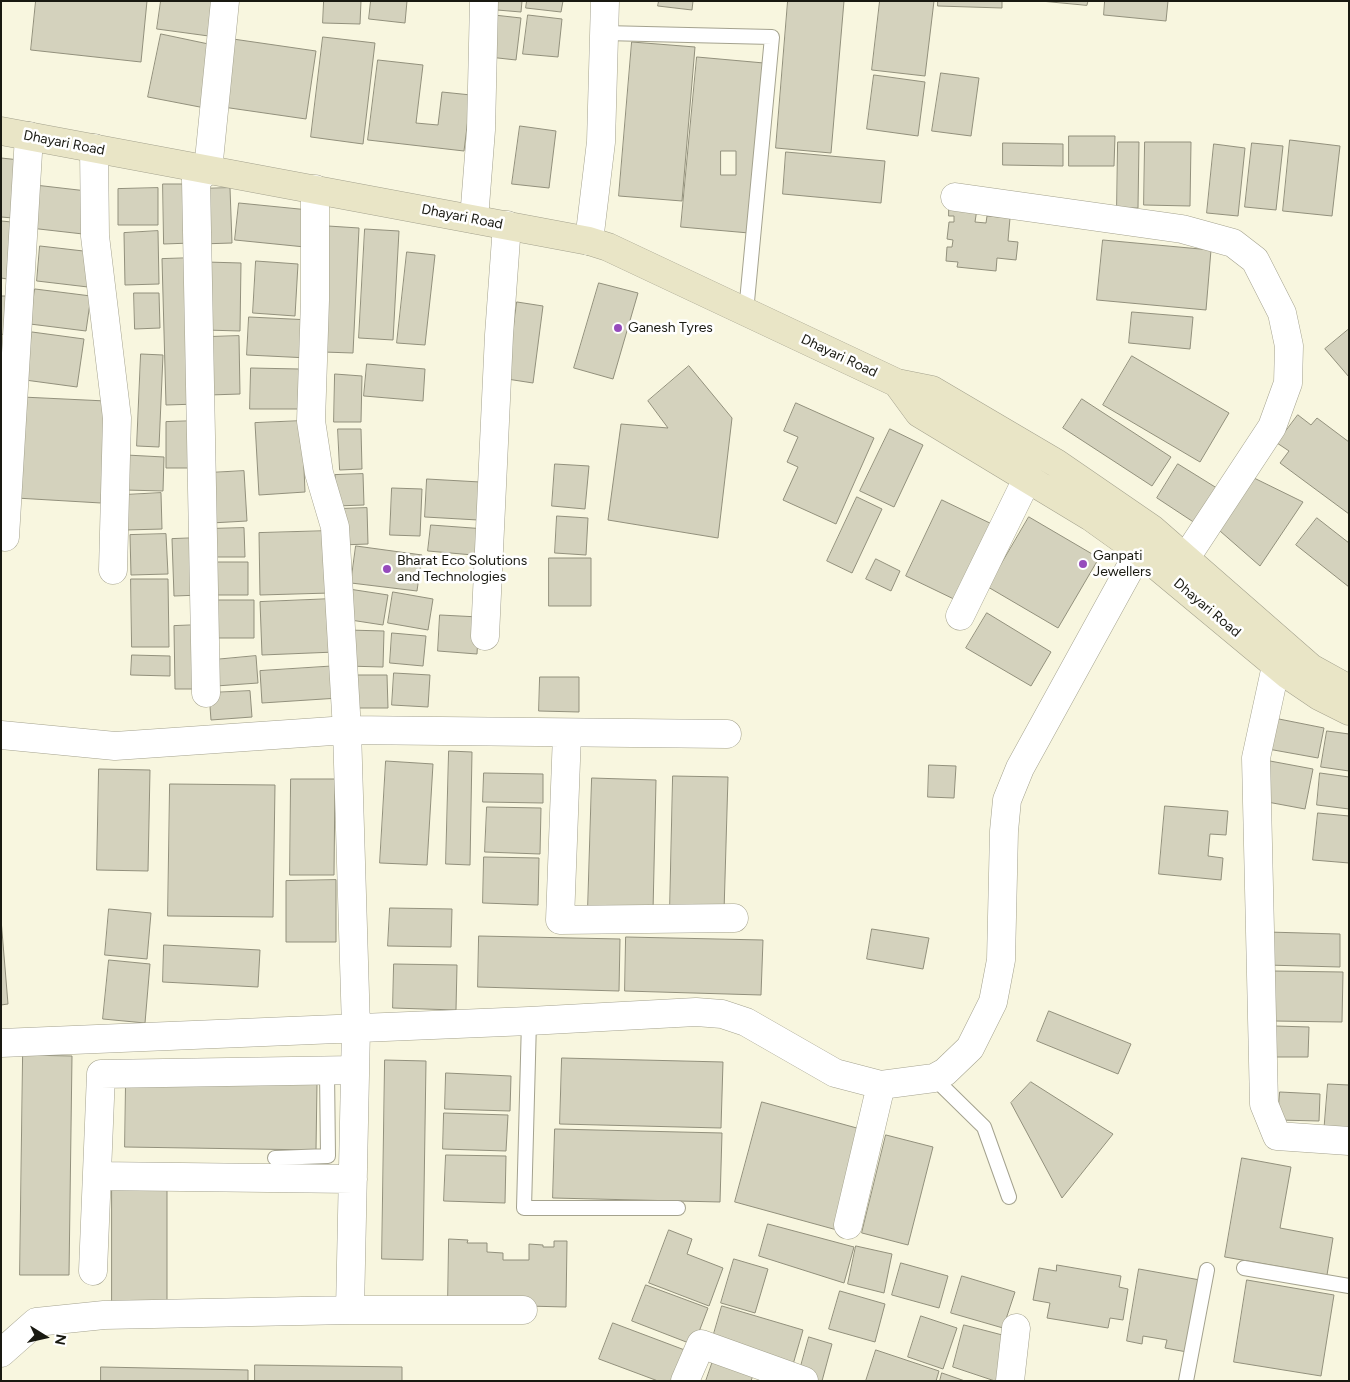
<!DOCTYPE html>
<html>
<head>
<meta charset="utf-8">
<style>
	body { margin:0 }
	#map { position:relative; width:1350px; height:1382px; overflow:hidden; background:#f8f6df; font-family:Figtree,sans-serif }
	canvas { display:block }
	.frame { position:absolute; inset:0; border:2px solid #191911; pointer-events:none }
	.north { position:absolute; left:20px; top:1312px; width:50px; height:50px; -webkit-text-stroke:4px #fff; paint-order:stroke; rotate:100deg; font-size:14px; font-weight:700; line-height:20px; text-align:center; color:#191911 }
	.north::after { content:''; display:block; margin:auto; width:18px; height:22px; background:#191911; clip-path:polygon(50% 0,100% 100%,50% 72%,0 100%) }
</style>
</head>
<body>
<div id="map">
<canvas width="1350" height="1382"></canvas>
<div class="frame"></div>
<div class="north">N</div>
</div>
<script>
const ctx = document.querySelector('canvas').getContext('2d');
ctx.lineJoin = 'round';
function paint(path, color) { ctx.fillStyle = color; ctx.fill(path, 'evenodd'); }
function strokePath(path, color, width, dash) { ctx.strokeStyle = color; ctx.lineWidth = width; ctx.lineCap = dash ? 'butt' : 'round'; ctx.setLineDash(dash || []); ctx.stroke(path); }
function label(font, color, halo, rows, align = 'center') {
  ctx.font = font + ' Figtree,sans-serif'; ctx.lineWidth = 5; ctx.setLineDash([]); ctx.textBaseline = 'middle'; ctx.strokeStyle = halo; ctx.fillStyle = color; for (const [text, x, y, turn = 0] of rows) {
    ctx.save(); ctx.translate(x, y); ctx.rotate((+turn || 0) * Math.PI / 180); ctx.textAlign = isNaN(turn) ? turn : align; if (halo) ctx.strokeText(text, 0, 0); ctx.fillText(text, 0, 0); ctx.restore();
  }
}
const building = new Path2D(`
	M36 1H147L141 62 31 50Z
	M161 1H220L216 37 157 29Z
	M324 1H361L360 24 323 23Z
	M371 1H407L405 23 369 19Z
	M498 1H522L521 12 497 10Z
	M527 1H563L561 12 526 8Z
	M659 1H693L692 10 658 6Z
	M788 1H844L831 153 776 148Z
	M880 1H934L925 76 872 70Z
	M938 1H1002V8L938 6Z
	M1041 1H1088L1087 5Z
	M1105 1H1168L1166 21 1104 15Z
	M494 15 521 18 516 60 489 57Z
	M528 15 562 19 558 57 523 54Z
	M161 34 218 46 205 108 148 97Z
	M323 37 375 43 363 144 311 137Z
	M226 38 316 51 306 119 216 106Z
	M632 42 695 47 682 201 619 196Z
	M697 57 764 63 749 233 681 227ZM721 151H736V175H721Z
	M378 60 423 65 416 123 438 125 442 92 471 95 464 151 368 140Z
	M941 73 979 78 971 136 932 131Z
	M874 75 925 82 918 136 867 129Z
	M520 126 556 131 549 188 512 184Z
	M1069 136H1115L1114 166H1069Z
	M1290 140 1340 146 1332 216 1283 211Z
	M1118 142H1139L1138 208H1117Z
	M1145 142H1191L1190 206 1144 205Z
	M1003 143 1063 144V166L1003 165Z
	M1252 143 1283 146 1276 210 1245 207Z
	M1214 144 1245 148 1238 216 1207 213Z
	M786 152 885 161 881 203 783 194Z
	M1 158 20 160 13 218 1 217Z
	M163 184H191L192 243 164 244Z
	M35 185 87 191 83 234 30 228Z
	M158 188V225H118V189Z
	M230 188 232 243 200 244 197 189Z
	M239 203 309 210 305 247 235 240Z
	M949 207 977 209 975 222 986 223 987 216 1010 218 1008 241 1018 242 1016 260 997 258 996 271 957 267 958 262 946 261 947 247H952L953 240 947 239 949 222H954V216H949Z
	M1 221 12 222 7 279 1 278Z
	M328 226 359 228 353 353 323 352Z
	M365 229 399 231 393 340 359 338Z
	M158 231 159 284 125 285 124 233Z
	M1103 240 1211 250 1206 310 1097 300Z
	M40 246 92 252 88 287 37 281Z
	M407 252 435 255 425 345 397 343Z
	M195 258 198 404 166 405 162 259Z
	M256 261 298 264 295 316 253 313Z
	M206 262 241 263 240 331 205 330Z
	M599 283 638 293 613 379 574 368Z
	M35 289 91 296 86 331 30 324Z
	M134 293H159L160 328 135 329Z
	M1 296H10L6 335 1 334Z
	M517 302 543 306 533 383 507 379Z
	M1132 312 1193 317 1190 349 1129 343Z
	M249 317 311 320 309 358 247 355Z
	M1349 329V377L1325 349Z
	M32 332 84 339 77 387 25 380Z
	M239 336 240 394 209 395 208 337Z
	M141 354 163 355 159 447 137 446Z
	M1132 356 1229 413 1200 462 1103 405Z
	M367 364 425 369 423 401 364 396Z
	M689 366 732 418 718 538 608 520 621 424 668 428 648 401Z
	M251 368 299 369 298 409H250Z
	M335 374 362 376 361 422H334Z
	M22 397 106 401 101 503 16 498Z
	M1082 399 1171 457 1152 486 1063 428Z
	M796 403 874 438 836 524 783 500 798 467 787 462 798 437 784 431Z
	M1298 415 1311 425 1317 418 1349 442V514L1280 463 1289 451 1277 443Z
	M197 421V468H166V422Z
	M302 421 305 492 259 495 255 423Z
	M338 429H361L362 469 340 470Z
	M890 429 923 445 894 507 860 491Z
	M126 455 164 457 163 491 125 490Z
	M555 464 589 466 585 509 552 506Z
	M1178 464 1220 490 1198 525 1157 498Z
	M244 471 247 521 211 523 208 473Z
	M363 474 364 505 336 506 335 475Z
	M1254 478 1303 502 1260 566 1220 531Z
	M427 479 480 482 478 520 425 517Z
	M392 488 422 489 420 536 390 535Z
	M161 493 162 529 126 530 124 495Z
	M857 497 882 509 852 573 827 561Z
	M942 500 996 526 960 602 906 576Z
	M367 508 368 544 340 545 339 509Z
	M557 516 588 518 586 555 555 553Z
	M1029 517 1099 558 1058 628 988 587Z
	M1317 518 1349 543V587L1296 545Z
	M431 525 486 529 484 556 428 551Z
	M244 528 245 557H207V529Z
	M329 531 330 593 260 595 259 533Z
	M166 534 168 574 131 575 130 535Z
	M200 538 202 595 174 596 172 539Z
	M356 546 422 555 417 591 351 583Z
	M549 558H591V606H549Z
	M876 559 900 571 891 591 866 579Z
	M210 562H248V595H209Z
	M131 579H168L169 647H132Z
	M349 589 388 595 383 625 344 619Z
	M393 592 433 599 428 630 388 623Z
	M332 599 335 652 262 655 260 602Z
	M209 600H254V638H209Z
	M987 613 1051 652 1031 686 966 648Z
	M440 615 479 617 477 654 438 651Z
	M201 625 203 689H175L174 626Z
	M348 630 384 631 383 667 346 666Z
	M392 633 426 636 423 666 390 663Z
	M132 655 170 656V676L131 675Z
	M256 656 258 683 216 686 213 660Z
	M338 666 339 698 262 703 260 671Z
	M394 673 430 675 428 707 392 705Z
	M351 675H387L388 708H352Z
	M540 677H579V712L539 711Z
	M250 691 252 717 211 720 209 693Z
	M1274 718 1324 728 1318 758 1268 749Z
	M1327 731 1349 734V771L1321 767Z
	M449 751 472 752 470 865 446 864Z
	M386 761 433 764 427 865 380 863Z
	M1270 761 1313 769 1305 809 1262 801Z
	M929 765 956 766 954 798 928 797Z
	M99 769 150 770 148 871 97 870Z
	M484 773 543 774V803L483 802Z
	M1320 773 1349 777V809L1317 805Z
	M673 776 728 777 724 912 670 910Z
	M592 778 656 780 653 911 588 909Z
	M291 779H335L334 875H290Z
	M170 784 275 785 273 917 168 916Z
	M1165 806 1228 811 1226 835 1210 834 1208 856 1223 858 1221 880 1159 874Z
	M487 807 541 808 540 854 485 852Z
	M1318 813 1349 816V863L1313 860Z
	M484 857 539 858 538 905 483 903Z
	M336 880V942H286V881Z
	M390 908 452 909 451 947 388 946Z
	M109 909 151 913 147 959 105 955Z
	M1 919 8 1004 1 1005Z
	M872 929 929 938 923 969 867 959Z
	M1267 932 1340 934V967L1266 965Z
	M479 936 620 939 619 991 478 987Z
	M626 937 763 940 761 995 625 991Z
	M164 945 260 950 258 987 163 982Z
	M109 960 150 964 145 1023 103 1019Z
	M394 964 457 965 456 1010 393 1008Z
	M1273 971 1343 972 1342 1022 1273 1021Z
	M1049 1011 1131 1044 1118 1074 1037 1041Z
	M1275 1026 1309 1027 1308 1057H1275Z
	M23 1055 72 1056 69 1275H20Z
	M562 1058 723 1062 721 1128 560 1124Z
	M385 1060 426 1061 423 1260 382 1259Z
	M446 1073 511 1076 510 1111 445 1109Z
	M126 1080 317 1083 316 1150 125 1147Z
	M1031 1082 1113 1134 1062 1198 1011 1103Z
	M1328 1084 1349 1085V1135L1324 1133Z
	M1280 1092 1320 1094 1319 1121 1278 1120Z
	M762 1102 864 1130 837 1230 735 1202Z
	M444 1113 508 1115 506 1151 443 1149Z
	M555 1129 722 1133 720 1202 553 1198Z
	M886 1135 933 1147 908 1245 862 1233Z
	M446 1155 506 1156 505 1203 444 1201Z
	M1242 1158 1291 1167 1280 1228 1333 1238 1327 1275 1225 1257Z
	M112 1186H167V1306H112Z
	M768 1224 854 1247 844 1283 759 1256Z
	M669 1230 692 1239 687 1254 723 1268 709 1306 649 1283Z
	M449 1239 468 1240 467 1243H487V1252L503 1253V1260H529V1244L543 1245V1247H554V1241H567L566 1307 448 1304Z
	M856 1246 892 1254 884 1293 848 1284Z
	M734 1259 768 1269 755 1313 721 1303Z
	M901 1263 948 1276 939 1308 892 1295Z
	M1057 1265 1121 1276 1119 1287 1128 1289 1123 1320 1110 1318 1108 1328 1047 1318 1050 1303 1033 1300 1039 1268 1056 1271Z
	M1139 1269 1200 1280 1187 1352 1165 1348 1167 1340 1143 1336 1142 1344 1127 1341Z
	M962 1276 1015 1292 1003 1328 951 1313Z
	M1247 1280 1334 1295 1321 1376 1234 1362Z
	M646 1285 708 1308 694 1345 632 1321Z
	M840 1291 885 1304 875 1342 829 1329Z
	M722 1306 803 1330 792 1368 711 1344Z
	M921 1316 957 1328 943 1369 908 1357Z
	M613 1323 690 1352 679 1381H658L599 1359Z
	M964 1325 1010 1337 1009 1381H995L953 1367Z
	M809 1337 832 1344 822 1381H811L798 1377Z
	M876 1350 939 1371 936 1381H866Z
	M715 1355 755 1370 751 1381H706Z
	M255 1365 402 1367V1381H255Z
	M101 1367 248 1370V1381H101Z
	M942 1373 965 1381H940Z`);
const lane = new Path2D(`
	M604 33 772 37 746 312
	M529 1021 524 1208H678
	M934 1078 984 1127 1009 1197
	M275 1158 328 1156 327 1071
	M1244 1268 1349 1286
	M1186 1381 1207 1270`);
const street = new Path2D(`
	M94 148 95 236 117 418 113 570
	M955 197 1182 229 1233 243 1255 260 1282 313 1289 346 1288 383 1272 427 1185 559
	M474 219 481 130 484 1
	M589 241 601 142 605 1
	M5 537 29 136
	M960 616 1027 479
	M485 636 499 335 507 225
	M1276 666 1256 758 1264 1104 1277 1136 1349 1141
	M206 693 196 180 208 170 225 1
	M567 734 560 920 734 918
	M1 735 115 746 347 730 727 734
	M1 1043 529 1021 696 1012 722 1014 746 1022 835 1073 881 1085 934 1078 945 1072 970 1048 993 1002 1001 960 1004 831 1007 800 1020 768 1151 530
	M97 1176 353 1179
	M848 1225 881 1085
	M93 1271 101 1074 355 1070
	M350 1310H523
	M1 1353 36 1322 104 1315 350 1310 356 1028 347 730 335 527 319 473 311 421 315 300V189
	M685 1381 701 1344 804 1381
	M1010 1381 1016 1328`);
const secondary = new Path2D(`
	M1 131 589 241 608 247 897 383 932 390 1056 463 1152 529 1311 668 1349 689
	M897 383 919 413 1091 517 1140 552 1288 675 1319 696 1349 711`);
const markers = [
	[618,328,5,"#964bbc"],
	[1083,564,5,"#964bbc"],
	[387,569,5,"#964bbc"]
];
const streetNames = [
	["Dhayari Road",64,143,11],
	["Dhayari Road",462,217,11],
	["Dhayari Road",839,356,25],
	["Dhayari Road",1207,608,40]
];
const poiNames = [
	["Ganesh Tyres",628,328],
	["Ganpati",1093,556],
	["Jewellers",1093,572],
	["Bharat Eco Solutions",397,561],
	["and Technologies",397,577]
];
paint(building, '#d4d2bd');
strokePath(building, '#92907c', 1);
strokePath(lane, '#a4a28e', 16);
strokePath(street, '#a4a28e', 29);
strokePath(secondary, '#a4a28e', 29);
strokePath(lane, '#fff', 14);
strokePath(street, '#fff', 28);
strokePath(secondary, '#e9e5c6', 28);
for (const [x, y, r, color] of markers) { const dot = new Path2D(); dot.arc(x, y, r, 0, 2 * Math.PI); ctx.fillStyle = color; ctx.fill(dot); strokePath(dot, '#fff', 2); }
label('14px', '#191911', '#fff', streetNames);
label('14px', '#191911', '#fff', poiNames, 'left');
</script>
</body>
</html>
